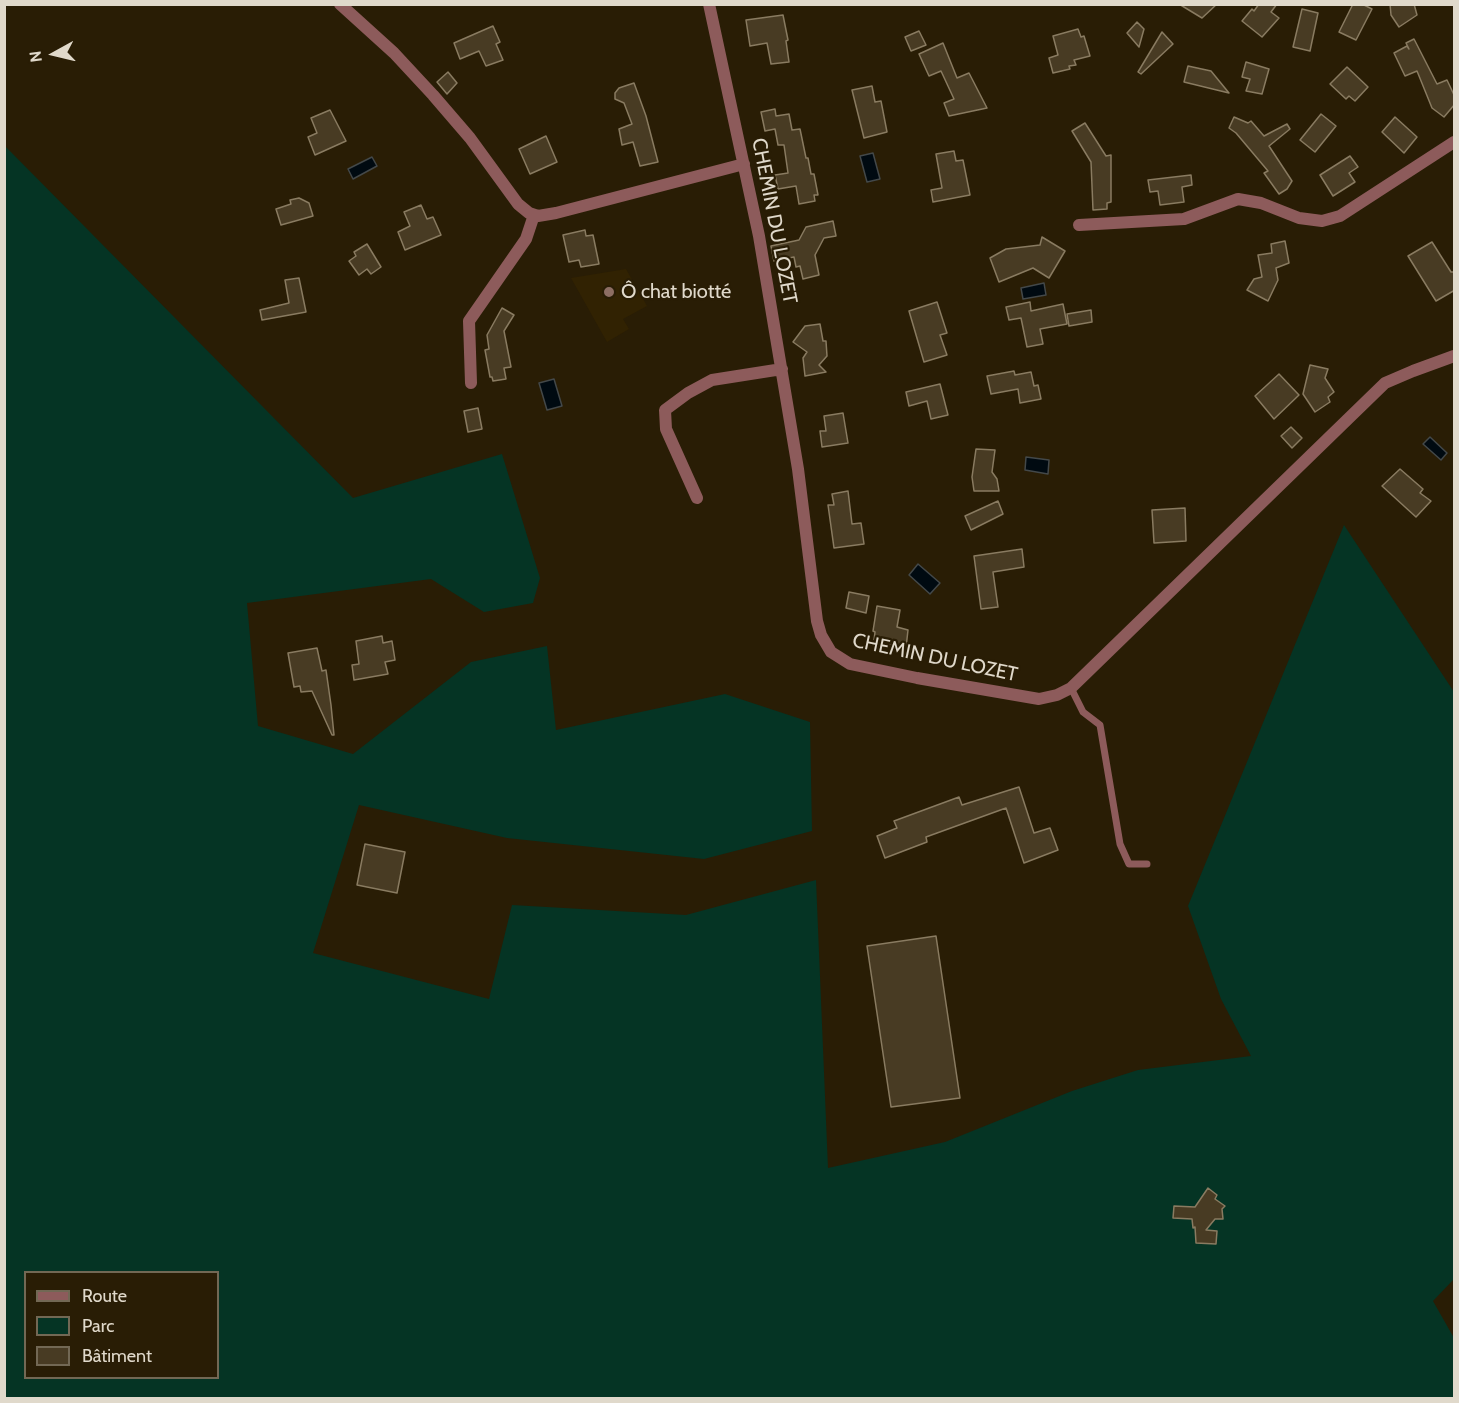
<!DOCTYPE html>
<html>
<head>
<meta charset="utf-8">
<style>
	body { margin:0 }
	#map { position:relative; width:1459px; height:1403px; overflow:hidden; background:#291d05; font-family:Cabin,sans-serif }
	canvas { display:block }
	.frame { position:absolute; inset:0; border:6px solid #e0d9cb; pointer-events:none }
	.legend { position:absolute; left:24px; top:1271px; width:195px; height:108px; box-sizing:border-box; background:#291d05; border:2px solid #726854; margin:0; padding:8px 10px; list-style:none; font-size:18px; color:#e0d9cb }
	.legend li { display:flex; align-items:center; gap:12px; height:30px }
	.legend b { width:30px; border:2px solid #726854 }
	.north { position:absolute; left:24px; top:24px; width:60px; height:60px; -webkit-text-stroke:4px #291d05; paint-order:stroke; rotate:262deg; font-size:16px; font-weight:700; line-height:24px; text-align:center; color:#e0d9cb }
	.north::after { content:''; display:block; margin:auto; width:21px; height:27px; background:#e0d9cb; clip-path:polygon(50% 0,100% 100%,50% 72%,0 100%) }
</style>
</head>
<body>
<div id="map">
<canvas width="1459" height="1403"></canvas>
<div class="frame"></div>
<ul class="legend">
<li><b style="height:8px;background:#8d5b5b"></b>Route</li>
<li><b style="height:16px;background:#053424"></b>Parc</li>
<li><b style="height:16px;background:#483b23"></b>Bâtiment</li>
</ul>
<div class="north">N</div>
</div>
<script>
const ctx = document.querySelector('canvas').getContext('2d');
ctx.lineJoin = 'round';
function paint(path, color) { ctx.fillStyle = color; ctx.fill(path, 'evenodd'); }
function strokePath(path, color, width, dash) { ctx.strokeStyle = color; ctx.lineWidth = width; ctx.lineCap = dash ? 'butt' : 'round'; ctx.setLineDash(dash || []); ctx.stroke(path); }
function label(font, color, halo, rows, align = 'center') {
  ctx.font = font + ' Cabin,sans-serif'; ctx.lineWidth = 4.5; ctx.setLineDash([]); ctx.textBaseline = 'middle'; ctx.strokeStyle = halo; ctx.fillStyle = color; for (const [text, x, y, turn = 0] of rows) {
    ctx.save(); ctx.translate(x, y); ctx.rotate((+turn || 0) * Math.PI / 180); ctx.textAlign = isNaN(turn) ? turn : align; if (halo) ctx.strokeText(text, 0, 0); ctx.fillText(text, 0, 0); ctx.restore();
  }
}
const built = new Path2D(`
	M626 269 647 306 623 319 629 329 607 342 571 278Z`);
const green = new Path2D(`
	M4 145 353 498 502 454 540 578 533 603 484 612 431 579 247 603 258 726 353 754 471 662 547 646 556 730 725 694 810 722 812 831 704 859 507 838 359 805 313 953 489 999 512 905 686 915 816 880 828 1168 945 1142 1072 1091 1138 1070 1251 1056 1221 999 1188 906 1344 525 1454 692V1279L1433 1301 1454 1338V1398H5ZM26 1272H218V1378H26Z`);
const water = new Path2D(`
	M873 153 880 179 867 182 860 156Z
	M372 157 377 166 353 179 348 169Z
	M1044 283 1046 295 1023 299 1021 288Z
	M554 379 562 406 547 410 539 383Z
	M1430 437 1447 453 1441 460 1423 444Z
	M1026 457 1049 460 1048 474 1025 470Z
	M918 564 940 583 930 594 909 575Z`);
const building = new Path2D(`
	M1179 4H1217L1202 18Z
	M1259 4H1277L1271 12 1279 18 1262 37 1242 21 1252 9 1254 11Z
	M1353 4H1362L1372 9 1356 40 1339 32Z
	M1390 4H1414L1417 15 1399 27 1391 15Z
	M1302 9 1318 13 1310 51 1293 47Z
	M783 15 788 40 786 41 789 62 771 64 767 43 750 46 746 20Z
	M1137 22 1144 29 1139 47 1127 33Z
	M493 26 500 42 496 44 503 60 486 66 479 51 460 59 454 43Z
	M1078 29 1081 37 1084 36 1090 56 1074 60 1076 65 1069 66 1070 69 1053 73 1049 58 1058 55 1053 36Z
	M919 31 926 45 911 51 905 37Z
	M1162 32 1173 44 1141 74 1138 72Z
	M1414 39 1437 84 1447 80 1455 97V104L1444 117 1432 108 1417 71 1405 76 1394 53 1407 46 1409 49 1406 43Z
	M943 43 957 78 969 73 987 108 949 116 944 103 954 99 941 71 929 76 919 54Z
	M1246 62 1269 69 1262 94 1246 91 1250 79 1242 77Z
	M1188 66 1211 71 1229 93 1184 82Z
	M1347 67 1368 87 1355 101 1349 96 1346 99 1330 84Z
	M448 72 457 83 447 94 437 82Z
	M634 83 646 116 658 162 640 166 633 142 622 145 619 129 632 124 624 103 615 99V93L619 88Z
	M872 86 875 102 881 101 887 132 864 138 852 90Z
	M775 109 776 116 789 114 792 130 800 129 806 158H808L811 174H814L818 195H814L815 201 799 204 796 186 778 189 775 175 788 173 784 145H778L775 129 765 131 761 112Z
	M330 110 346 141 315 155 308 137 317 133 311 118Z
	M1321 114 1336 126 1315 152 1300 140Z
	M1234 117 1248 123 1251 121 1264 136 1287 124 1290 129 1269 146 1292 181 1287 189 1279 194 1264 173 1268 171 1236 133 1229 128Z
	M1395 117 1417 137 1404 153 1382 132Z
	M1085 123 1106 156 1111 155V202L1107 203V209L1093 210 1091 162 1072 131Z
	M546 136 557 162 530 174 519 149Z
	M954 151 956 161 963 160 970 195 933 202 931 190 942 188 936 154Z
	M1350 156 1358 167 1349 173 1355 182 1333 196 1320 175Z
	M1191 175 1192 185 1182 187 1184 202 1160 205 1158 191 1150 192 1148 180Z
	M299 198 309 203 313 216 281 225 276 209 291 204 290 200Z
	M421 205 427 219 433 217 441 235 405 250 398 232 410 226 404 212Z
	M833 221 836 236 824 238 815 255 819 275 803 279 800 266 796 267 794 257 774 261 771 246 799 240 806 227Z
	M585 230 586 236 593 235 599 264 581 267 579 260 569 262 563 235Z
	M1042 237 1065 251 1049 278 1033 268 999 282 990 258 1006 249 1040 245Z
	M1285 241 1289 263 1276 268 1278 280 1268 301 1247 290 1254 279 1262 277 1258 255 1272 253 1271 244Z
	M1432 242 1451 272H1455V290L1436 301 1408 256Z
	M367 244 381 267 371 274 367 269 359 275 349 261 356 256 354 252Z
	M299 278 306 312 262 320 260 310 289 303 285 280Z
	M937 302 947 333 940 335 947 355 924 362 909 311Z
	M1030 302 1031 311 1063 304 1067 324 1040 329 1043 344 1027 347 1021 318 1009 320 1006 307Z
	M502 308 514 315 504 331 511 367 504 368 506 379 493 381 492 377H490L485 350 489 349 487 335Z
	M1091 310 1092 322 1069 326 1067 314Z
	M820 324 823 341H826L827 356 819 365 826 372 805 376 803 358 807 352 793 342 805 326Z
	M1310 365 1328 369 1325 378 1334 392 1328 397 1330 402 1315 412 1303 394Z
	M1014 371 1015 375 1031 372 1034 386 1038 385 1041 399 1020 403 1018 389 991 394 987 376Z
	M1279 374 1299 395 1274 419 1255 396Z
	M940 384 948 415 931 419 927 401 909 406 906 392Z
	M478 408 482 429 468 432 464 411Z
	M843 413 848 443 822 447 820 431H826L824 416Z
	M1291 427 1302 438 1292 448 1281 436Z
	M976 449 995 450 992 472 997 479 999 491H974L972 477Z
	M1400 469 1423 489 1420 493 1431 501 1416 517 1382 486Z
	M848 491 852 524 861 523 864 544 834 548 828 505H834L832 494Z
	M998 501 1003 514 971 530 965 516Z
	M1185 508 1186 541 1154 543 1152 510Z
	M1022 549 1024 567 993 572 998 607 981 609 974 556Z
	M849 592 869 596 866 613 846 608Z
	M877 606 900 610 897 627 908 630 906 648 874 640 875 632 873 631Z
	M382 636 383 643 392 641 395 660 385 662 388 674 354 680 352 665 359 664 356 641Z
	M317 648 322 671 326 670 331 705 334 735H332L312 691 301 692 300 686 294 687 288 653Z
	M1019 787 1034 833 1050 828 1058 850 1024 863 1006 808 926 837 927 842 885 858 877 836 897 828 894 821 959 797 962 805Z
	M365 844 405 852 397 893 357 885Z
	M936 936 960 1098 891 1107 867 946Z
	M1208 1188 1217 1195 1215 1199 1225 1206 1222 1209 1223 1219H1215L1206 1230 1217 1231 1216 1244 1196 1243 1195 1227 1193 1228 1192 1219 1173 1218 1174 1206 1195 1207Z`);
const lane = new Path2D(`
	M1071 688 1083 712 1100 725 1120 844 1129 864H1147`);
const street = new Path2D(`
	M340 4 394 53 433 95 470 138 518 204 529 213 538 216 556 213 744 164
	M709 4 759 236 798 469 817 621 821 635 831 652 850 664 917 678 1039 699 1057 695 1071 688 1385 383 1413 371 1454 356
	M1079 225 1184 219 1238 199 1261 203 1299 218 1322 221 1340 216 1454 142
	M471 383 469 321 526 239 534 215
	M697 498 666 429 665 410 688 393 712 380 782 369`);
const markers = [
	[609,292,6,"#8d6e63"]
];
const streetNames = [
	["CHEMIN DU LOZET",774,221,79],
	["CHEMIN DU LOZET",935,658,12]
];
const poiNames = [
	["Ô chat biotté",621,292]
];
paint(built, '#312202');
paint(green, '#053424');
paint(water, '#000a11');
strokePath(water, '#434849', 1.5);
paint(building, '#483b23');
strokePath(building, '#897b61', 1.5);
strokePath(lane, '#8d5b5b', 7);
strokePath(street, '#8d5b5b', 12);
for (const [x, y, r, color] of markers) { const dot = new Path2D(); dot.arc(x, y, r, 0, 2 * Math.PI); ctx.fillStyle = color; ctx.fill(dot); strokePath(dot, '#291d05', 2); }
label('20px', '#e0d9cb', '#291d05', streetNames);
label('20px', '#e0d9cb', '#291d05', poiNames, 'left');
</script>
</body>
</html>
